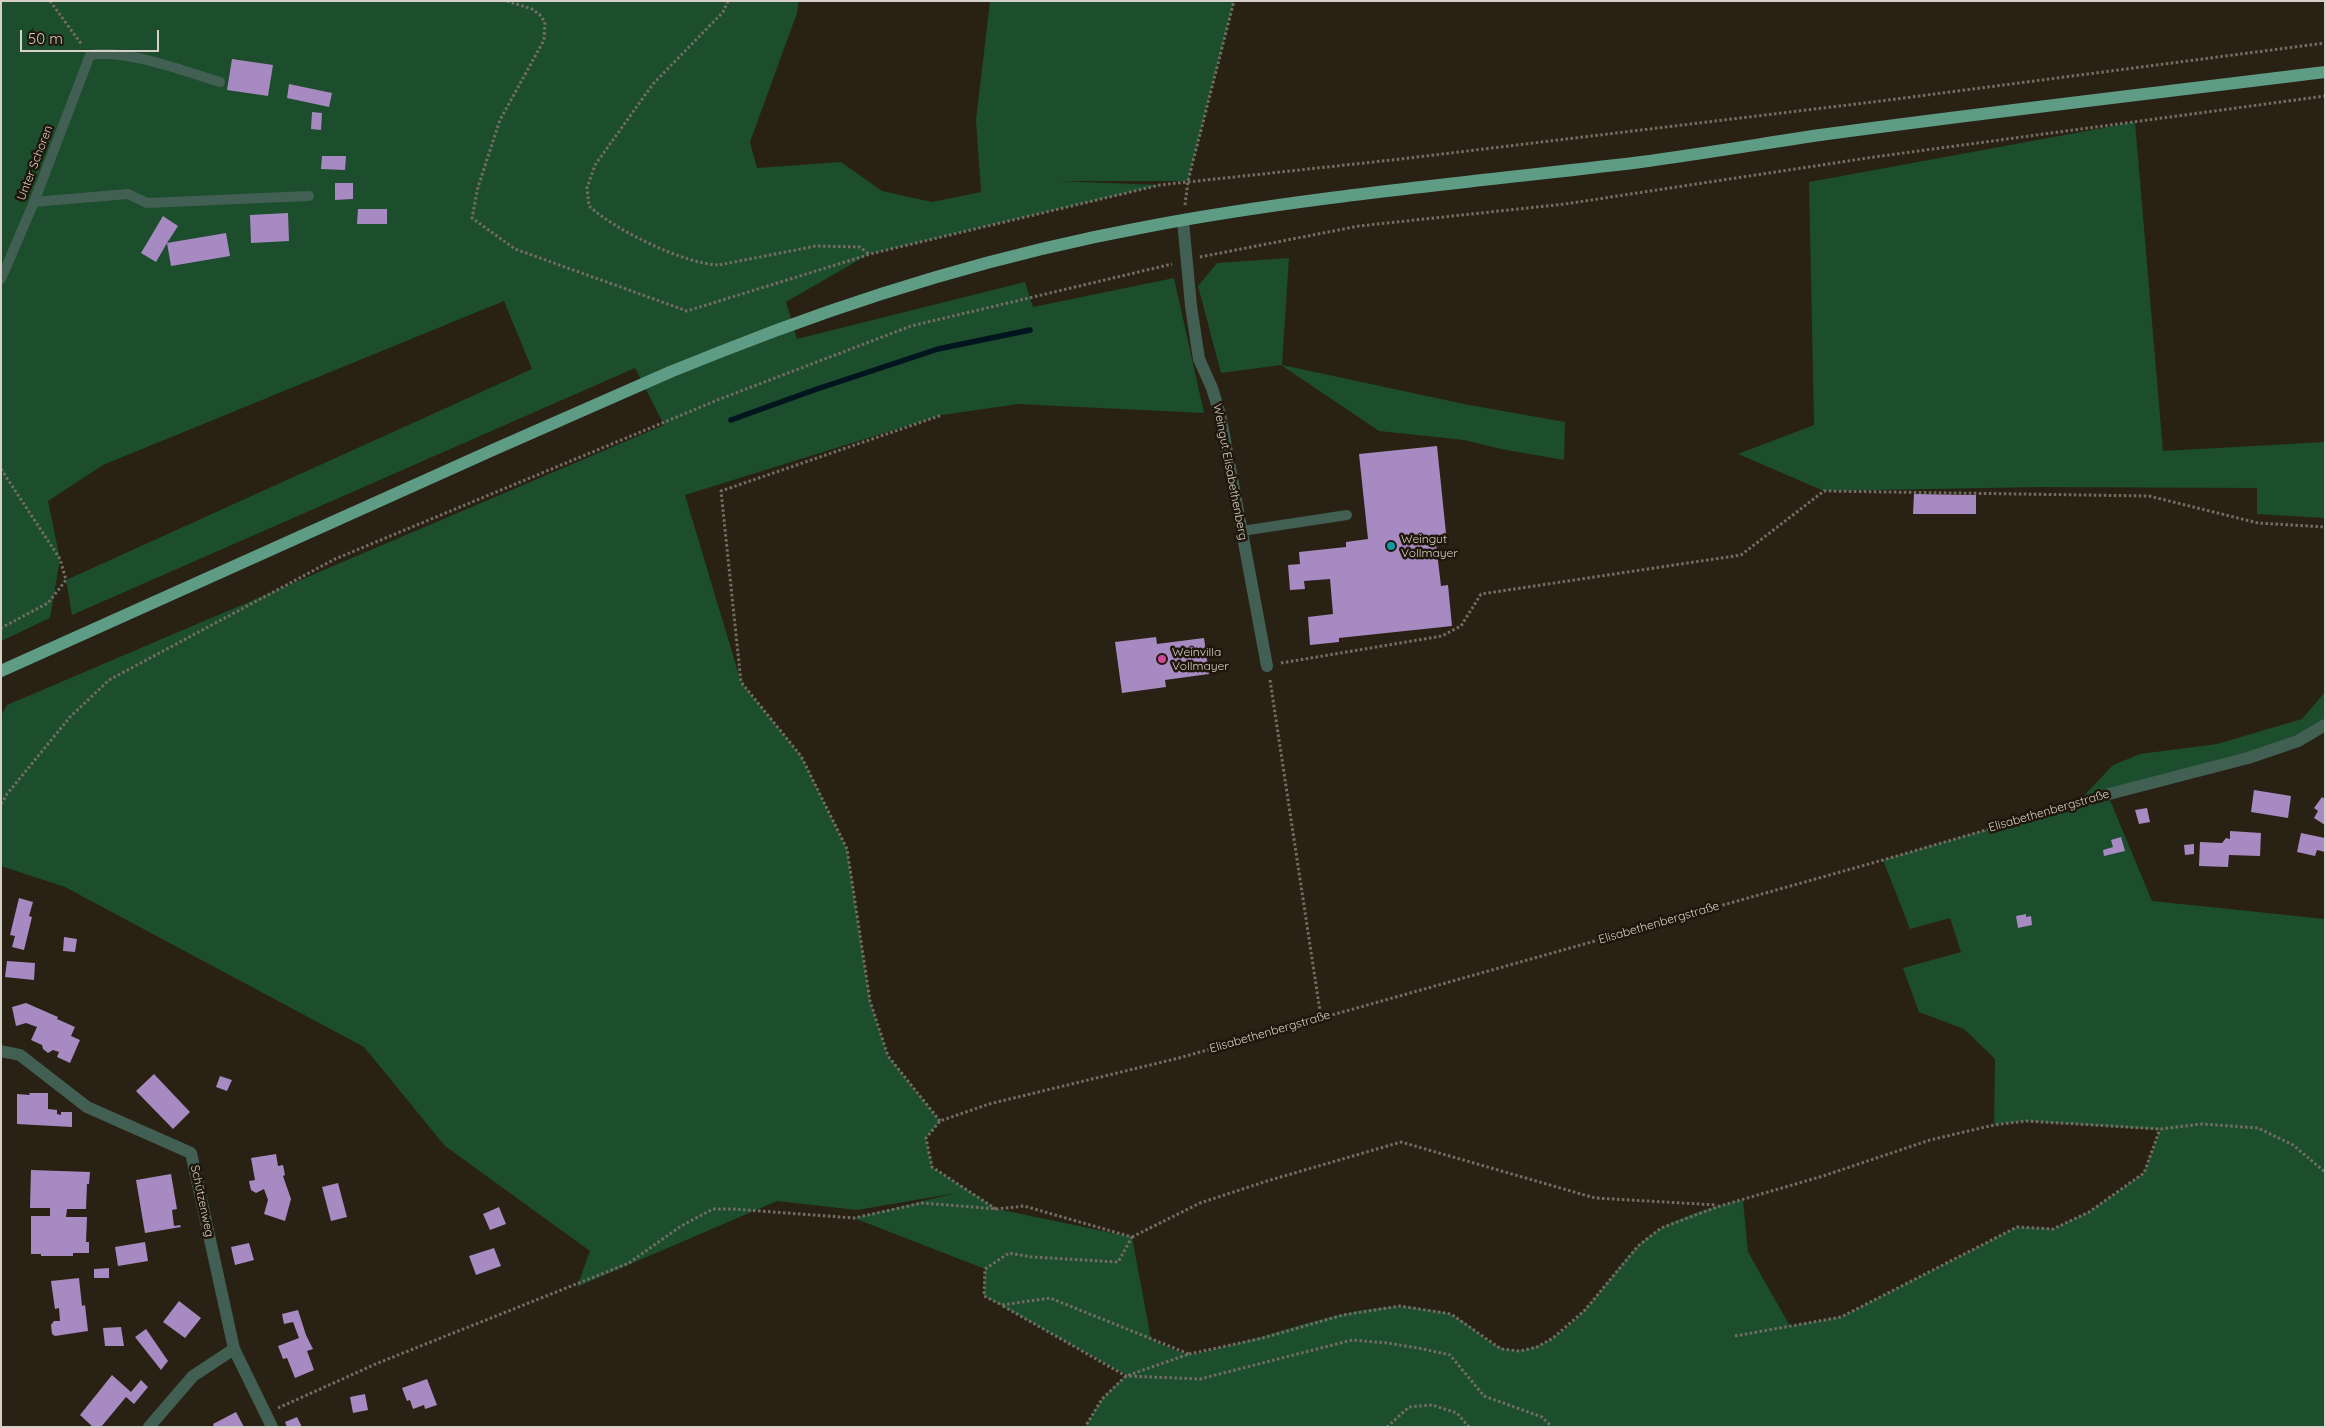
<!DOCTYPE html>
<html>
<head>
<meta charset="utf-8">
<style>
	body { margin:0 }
	#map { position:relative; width:2326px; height:1428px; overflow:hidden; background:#292114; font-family:Quicksand,sans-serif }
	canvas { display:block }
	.frame { position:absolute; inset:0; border:2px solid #d6d0c8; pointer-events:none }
	.scale { position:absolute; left:20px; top:30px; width:139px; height:22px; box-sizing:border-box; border:2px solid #d6d0c8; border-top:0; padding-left:6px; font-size:15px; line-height:18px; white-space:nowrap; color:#d6d0c8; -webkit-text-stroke:4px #1f170b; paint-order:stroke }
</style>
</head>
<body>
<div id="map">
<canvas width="2326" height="1428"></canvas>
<div class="frame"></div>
<div class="scale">50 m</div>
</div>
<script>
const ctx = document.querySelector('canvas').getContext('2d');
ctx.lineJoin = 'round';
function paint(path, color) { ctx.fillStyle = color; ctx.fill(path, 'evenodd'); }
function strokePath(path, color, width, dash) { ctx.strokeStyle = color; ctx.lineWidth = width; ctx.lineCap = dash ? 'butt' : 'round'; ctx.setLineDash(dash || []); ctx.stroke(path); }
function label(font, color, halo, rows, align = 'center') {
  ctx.font = font + ' Quicksand,sans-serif'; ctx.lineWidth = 5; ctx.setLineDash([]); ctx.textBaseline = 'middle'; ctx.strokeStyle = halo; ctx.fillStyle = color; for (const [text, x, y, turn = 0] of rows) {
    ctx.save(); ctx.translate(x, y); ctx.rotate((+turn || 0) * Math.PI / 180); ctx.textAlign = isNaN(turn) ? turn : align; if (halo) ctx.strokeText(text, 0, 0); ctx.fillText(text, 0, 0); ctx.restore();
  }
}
const green = new Path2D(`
	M1 1H799L797 13 750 142 757 168 841 162 882 191 932 202 981 192 976 120 990 1H1234L1188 181H1058L1160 185 869 254 786 302 797 339 1025 282 1033 307 1174 278 1204 413 1018 404 942 415 685 495 741 682 801 756 847 849 870 1001 888 1056 940 1121 926 1138 932 1167 997 1209 1132 1237 1151 1339C1160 1343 1180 1354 1190 1354 1201 1354 1215 1348 1227 1346 1279 1334 1364 1300 1415 1308 1426 1310 1442 1310 1452 1315 1482 1330 1497 1361 1535 1347 1577 1332 1607 1278 1637 1247 1663 1220 1707 1208 1743 1200L1748 1252 1790 1326 1841 1317 2017 1227 2053 1229 2089 1212 2144 1173 2160 1130 2026 1121 1994 1125 1995 1059 1964 1029 1919 1012 1903 968 1961 952 1950 918 1910 929 1883 860 2077 803 2113 765 2140 754 2217 744 2302 719 2325 692V725L2298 741 2081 802 2110 800 2152 901 2325 919V1427H1085L1102 1399 1126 1375 984 1296 985 1269 854 1218 956 1193 857 1210 777 1201 577 1287 590 1251 445 1146 364 1047 65 887 1 866V715L7 705 664 425 635 368 72 615 66 580 532 369 504 301 103 465 48 501 60 559 50 618 1 641Z
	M2135 122 2163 451 2325 442V518L2257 514V488L2040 487 1824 491 1738 454 1814 425 1809 182Z
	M1289 258 1282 365 1464 404 1565 422 1564 460 1501 449 1464 440 1379 431 1281 365 1221 373 1198 286 1217 263Z`);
const stream = new Path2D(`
	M731 420 814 390 938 349 1030 330`);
const building = new Path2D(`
	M232 59 273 65 268 96 227 90Z
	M289 84 332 93 329 107 287 98Z
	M312 112 322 113 321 130 311 129Z
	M322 156H346L345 170 321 169Z
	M335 183H353V199L335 200Z
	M358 209H387V224H357Z
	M288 213 289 241 251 243 250 215Z
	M163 216 178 226 167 243 226 233 230 256 171 266 167 243 156 262 141 253Z
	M1437 446 1447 543 1436 544 1441 586 1448 585 1452 626 1339 638V642L1310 645 1308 617 1333 614 1330 579 1304 581 1305 589 1290 590 1288 565 1300 564 1299 552 1346 547V542L1368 539 1359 454Z
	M1914 494 1976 495V514H1913Z
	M1156 637 1157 644 1204 638 1209 674 1165 680 1166 687 1122 693 1115 642Z
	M2254 790 2291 796 2288 818 2251 812Z
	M2322 797 2325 799V825L2314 818 2318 811 2314 808Z
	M2147 808 2150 822 2139 824 2135 810Z
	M2230 831 2261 833 2260 856 2229 855 2228 867 2199 866 2200 842 2222 843 2226 838 2230 839Z
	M2301 833 2325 838V852L2317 850 2315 856 2297 852Z
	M2121 837 2125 851 2104 856 2103 850 2113 847 2111 840Z
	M2194 844V854L2185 855 2184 845Z
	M19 898 33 902 29 916 32 917 24 950 12 947 15 936 10 935Z
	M2026 914V917L2031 916 2032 925 2018 928 2016 916Z
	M64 937 77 939 75 952 63 951Z
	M7 961 35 963 34 980 5 977Z
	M26 1003 58 1017 57 1019 75 1027 71 1036 80 1040 70 1063 57 1057 59 1052 53 1050 48 1053 43 1049 42 1045 31 1040 37 1027 26 1023 16 1026 12 1007Z
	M154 1074 190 1112 173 1129 136 1091Z
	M220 1076 232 1080 227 1091 216 1087Z
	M29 1093H48V1109L57 1110V1114L61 1115V1112H72V1127L17 1124V1094L30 1095Z
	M276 1154 278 1166 283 1165 285 1175 283 1176 291 1199 285 1221 264 1214 268 1200 264 1189 256 1193 251 1190 249 1181 255 1180 251 1158Z
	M31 1170 90 1172 89 1184H87L86 1209H67L66 1217H87L86 1242H89V1253H73V1256H41V1254H31V1216H50V1208H30Z
	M171 1174 177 1209 172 1210 174 1226 180 1225 181 1227 145 1233 136 1180Z
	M338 1183 347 1217 331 1221 322 1187Z
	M499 1207 506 1224 490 1230 483 1214Z
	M145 1242 148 1261 118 1266 115 1247Z
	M249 1243 254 1260 235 1265 231 1247Z
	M494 1248 501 1266 476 1275 469 1256Z
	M109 1268V1278H94V1269Z
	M79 1278 82 1306 85 1305 88 1331 55 1336 52 1334 51 1325 54 1321H60L59 1308 55 1309 51 1281Z
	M179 1301 201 1318 185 1338 163 1322Z
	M298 1310 306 1335 313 1349 307 1351 314 1370 295 1378 287 1358 283 1359 278 1346 299 1338 293 1322 284 1324 282 1314Z
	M121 1327 124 1346H105L103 1328Z
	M146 1329 168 1361 161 1370 135 1337Z
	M112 1375 131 1392 141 1380 148 1387 134 1404 126 1397 101 1427H93L80 1415Z
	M427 1379 437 1405 425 1409 424 1405 413 1409 410 1400 407 1401 402 1388Z
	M365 1394 368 1410 353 1413 350 1397Z
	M236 1412 244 1427H214L213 1424Z
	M297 1417 302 1427H287L285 1422Z`);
const path = new Path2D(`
	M50 1 82 45
	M507 1 532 9 540 15 545 22 544 40 500 120 478 187 472 218 515 249 687 311 874 253 1160 185 1401 159 1881 101 2325 43
	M728 1 723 12 653 84 595 165 587 188 589 206C615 230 684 264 719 265L816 246 860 247 869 254
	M1185 205 1188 181 1234 1
	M1200 257 1359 226 1565 204 1874 157 2325 96
	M1 469 60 559 66 580 48 603 1 628
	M1281 663 1442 636 1461 626 1481 594 1741 555 1824 491 2149 496 2258 523 2325 527
	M1270 680 1321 1018
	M1 804 7 794 70 717 109 680 335 559 720 399 911 326 1172 264
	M940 1121 888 1056 870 1001 847 849 801 756 741 682 721 491 942 415
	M996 1209 932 1167 926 1138 940 1121 989 1104 1179 1058 1883 860 2096 798
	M1132 1237 1200 1203 1267 1181 1401 1142 1595 1198 1717 1205
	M1003 1306 1126 1376 1200 1379 1352 1340 1387 1343 1418 1348 1450 1355 1484 1396 1542 1417 1552 1427
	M1735 1336 1841 1317 2017 1227 2053 1229 2089 1212 2144 1173 2160 1129
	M1189 1354 1263 1338 1343 1315 1400 1306 1451 1314 1501 1349 1520 1351 1537 1347 1553 1338 1585 1310 1638 1246 1661 1228 1720 1206 1823 1176 1930 1140 1994 1125 2026 1121 2160 1129 2202 1124 2258 1128 2293 1145 2325 1172
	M278 1408 378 1363 629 1263 681 1226 713 1209H733L854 1218 922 1203 997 1209 1024 1206 1132 1237 1118 1262 1032 1257 1009 1253 985 1269 984 1296 1002 1305 1050 1298 1189 1354 1126 1376 1102 1399 1085 1427
	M1387 1427 1409 1407 1432 1405 1457 1413 1469 1427`);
const lane = new Path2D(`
	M34 202 128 194 147 203 309 196
	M1 279 34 202 90 55C127 49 184 71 220 82
	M1242 531 1347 515`);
const street = new Path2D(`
	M1183 221 1191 306 1199 359 1212 388 1220 414 1267 666
	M2109 794 2248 758 2298 741 2325 725
	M1 1051 20 1055 87 1107 191 1153 234 1349 272 1427
	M149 1427 193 1376 234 1349`);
const primary = new Path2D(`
	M720 352C858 297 999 254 1145 227 1308 196 1476 182 1641 162 1701 154 1760 144 1820 135 1988 112 2156 93 2325 72
	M1 671 495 449 670 372`);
const primaryBridge = new Path2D(`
	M670 372 720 352`);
const markers = [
	[1391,546,5,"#0f9aa8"],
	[1162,659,5,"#d1479c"]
];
const streetNames = [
	["Unter Schoren",35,163,-69],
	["Weingut Elisabethenberg",1230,472,79],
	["Elisabethenbergstraße",2049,811,-16],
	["Elisabethenbergstraße",1659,923,-16],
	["Elisabethenbergstraße",1270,1032,-16],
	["Schützenweg",202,1201,78]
];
const poiNames = [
	["Weingut",1401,539],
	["Vollmayer",1401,553],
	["Weinvilla",1172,652],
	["Vollmayer",1172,666]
];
paint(green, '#1c4d2c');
strokePath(stream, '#00151d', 5.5);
paint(building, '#a78ac1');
strokePath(path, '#746d62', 3, [2.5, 2.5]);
strokePath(lane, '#425f54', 10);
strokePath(street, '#425f54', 12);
strokePath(primary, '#5e9c85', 12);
strokePath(primaryBridge, '#5e9c85', 12);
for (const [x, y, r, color] of markers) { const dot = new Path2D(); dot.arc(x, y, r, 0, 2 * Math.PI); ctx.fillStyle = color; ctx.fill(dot); strokePath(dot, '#1f170b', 2); }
label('12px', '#d6d0c8', '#1f170b', streetNames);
label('12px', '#d6d0c8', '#1f170b', poiNames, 'left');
</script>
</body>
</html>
